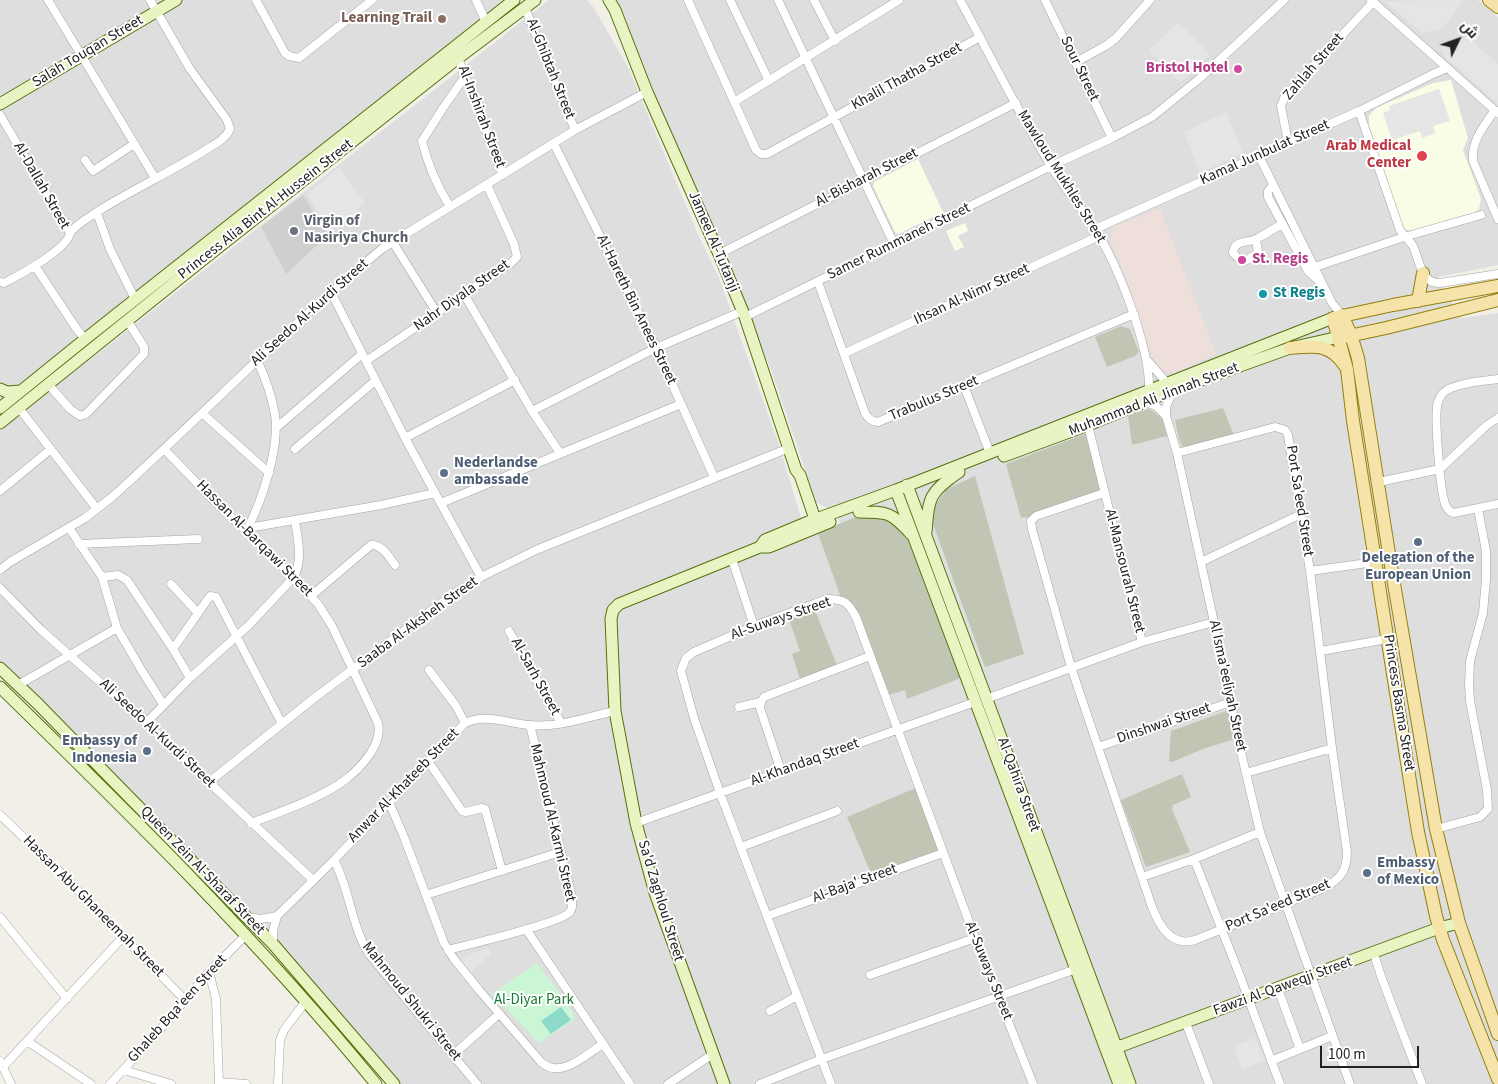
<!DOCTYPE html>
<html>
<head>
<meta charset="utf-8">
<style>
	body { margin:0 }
	#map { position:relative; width:1498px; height:1084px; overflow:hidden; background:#f1efe8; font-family:"Source Sans 3",Cairo,sans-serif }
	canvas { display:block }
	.north { position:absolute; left:1433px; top:15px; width:50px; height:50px; -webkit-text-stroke:4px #fff; paint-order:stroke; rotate:48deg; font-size:14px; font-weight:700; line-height:20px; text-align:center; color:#212121 }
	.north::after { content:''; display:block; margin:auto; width:18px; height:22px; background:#212121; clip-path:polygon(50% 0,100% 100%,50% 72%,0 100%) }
	.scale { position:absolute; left:1320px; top:1046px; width:99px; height:22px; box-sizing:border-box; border:2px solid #212121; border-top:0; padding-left:6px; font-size:15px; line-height:18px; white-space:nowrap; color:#212121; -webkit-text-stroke:4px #fff; paint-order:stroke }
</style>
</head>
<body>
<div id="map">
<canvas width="1498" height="1084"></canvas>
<div class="north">ش</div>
<div class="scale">100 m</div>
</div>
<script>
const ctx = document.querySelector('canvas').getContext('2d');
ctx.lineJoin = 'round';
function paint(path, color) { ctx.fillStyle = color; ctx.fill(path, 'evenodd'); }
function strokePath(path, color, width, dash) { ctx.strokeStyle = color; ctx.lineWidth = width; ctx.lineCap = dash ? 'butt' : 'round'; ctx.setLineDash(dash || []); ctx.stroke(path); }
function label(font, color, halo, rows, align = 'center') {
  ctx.font = font + ' "Source Sans 3",sans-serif'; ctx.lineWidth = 4; ctx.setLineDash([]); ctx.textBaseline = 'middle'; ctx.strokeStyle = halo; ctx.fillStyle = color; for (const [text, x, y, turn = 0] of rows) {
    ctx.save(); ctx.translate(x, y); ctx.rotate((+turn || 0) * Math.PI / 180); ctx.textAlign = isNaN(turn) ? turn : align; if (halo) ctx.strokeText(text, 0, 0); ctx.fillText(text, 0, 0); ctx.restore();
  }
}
const residential = new Path2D(`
	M0 0H511L0 403Z
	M549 0H587L594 8 628 67 697 232 719 278 777 439 807 537 840 523 832 506 827 508 816 502 772 372 611 10 609 0H1478L1498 17V265L1438 277 1461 318 1498 313V1084H401L301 967 223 888 0 671V430Z`);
const commercial = new Path2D(`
	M1160 209 1216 354 1174 373 1160 370 1153 358 1124 272 1111 242 1112 232 1117 225Z`);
const education = new Path2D(`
	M1451 80 1468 138 1463 150 1481 199 1479 209 1473 213 1411 231 1405 229 1401 224 1369 125V115L1376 108 1433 83Z
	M918 159 943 212 898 234 895 232 873 186 874 182Z
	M965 223 968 231 958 236 964 247 955 251 946 231Z`);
const religious = new Path2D(`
	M303 195 328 235 286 274 261 227Z`);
const construction = new Path2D(`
	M1121 326 1130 329 1139 352 1135 356 1107 367 1095 337Z
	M1223 408 1235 438 1188 451 1182 446 1179 439 1175 420Z
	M1149 409 1154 412 1163 420 1167 436 1132 445 1128 415Z
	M1090 432 1104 493 1036 516 1021 518 1006 464Z
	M975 476 1024 654 985 667 933 524 935 508 939 499 947 489Z
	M860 515 885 519 896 526 908 536 961 678 907 699 905 690 885 696 851 608 839 599 840 595 818 533Z
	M813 605 838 668 801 682 792 654 800 651 787 614Z
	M1232 709 1238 738 1203 749 1172 762 1169 761 1171 731Z
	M1182 774 1191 797 1173 805 1172 809 1190 852 1146 867 1121 800Z
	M918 787 943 853 873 878 847 817Z`);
const park = new Path2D(`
	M537 963 571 1009 574 1020 539 1043 492 994Z`);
const pitch = new Path2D(`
	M561 1007 571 1020 551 1034 541 1021Z`);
const parking = new Path2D(`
	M1464 0 1443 28 1423 34 1384 1Z
	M1179 22 1210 55 1180 83 1149 50Z
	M1468 37 1498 64V104L1443 55 1441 46Z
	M1439 89 1450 121 1433 126 1435 133 1422 138 1420 131 1392 140 1383 113 1390 110 1389 106Z
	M1226 112 1243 153 1200 173 1184 132Z
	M339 167 365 203 332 233 307 194Z
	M488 948 491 954 470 973 463 964 462 959 465 956Z
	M1255 1038 1264 1061 1242 1069 1234 1046Z`);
const street = new Path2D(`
	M48 0 155 178
	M256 0 285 53 289 56 299 58 372 0
	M476 0 486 22
	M688 0 756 150 761 154H767L980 37
	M730 0 769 81
	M778 0 894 244
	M814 0 835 41
	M960 0C990 55 1018 112 1051 166 1064 188 1081 207 1094 228 1118 264 1151 349 1149 392
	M1045 0 1112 138
	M1371 0 1498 113
	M525 8 575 130
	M458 58 503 175
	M1076 62 1107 45 1116 38 1150 0
	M734 102 899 0
	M1495 110C1484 126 1471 141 1473 161L1498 219
	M1359 111 1400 230C1404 236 1409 240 1413 246 1419 259 1421 284 1440 283L1498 274
	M0 115 70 233C68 249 18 276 4 283L0 282
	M1288 142 1281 106 1285 96 1373 2
	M554 144 656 348 714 477
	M1259 156 1332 303 1342 315
	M85 160 93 171 134 144
	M1273 185 1268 191V197L1308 271 1321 283
	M450 207C437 186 428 165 422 141L443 108 466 75
	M97 213 110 249 135 299
	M1095 229 1359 111 1433 74 1447 68
	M70 233C77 223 90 217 100 210 134 189 170 172 204 151 213 145 226 139 230 129L227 120 190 69 150 0
	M1256 240 1258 251 1255 255 1245 261 1238 258 1233 253C1235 238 1249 244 1258 238 1266 234 1274 228 1283 224
	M392 241 437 313
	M719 254 1016 103
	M35 266 76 328 85 339
	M1315 267 1404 237 1481 215
	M818 282 865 413C868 419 871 421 878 422L1134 314
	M331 292 405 438 481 577
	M464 294 532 411 560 453
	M745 317 1051 166 1112 138 1152 117 1199 79 1284 0
	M845 353 1099 236
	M366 361 511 263 517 257 514 244 487 185
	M1148 361 1167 383
	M1498 379C1484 381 1453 383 1443 393 1440 397 1437 402 1437 407 1435 421 1440 495 1446 506 1448 510 1450 512 1454 513L1498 504
	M48 384 70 409 80 416 86 414 144 354V347L127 320
	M964 386 990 453
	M1144 402 1156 406 1166 416
	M19 408 97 509
	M532 411 656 348 743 311
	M202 413 269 473
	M276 428 362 354
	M405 438 515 380
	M164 449 219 506 271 554 318 604 332 626 378 723C383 744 361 768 345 780 323 797 278 813 251 823
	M295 449 375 381
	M1379 482 1440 469 1487 425 1498 418
	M0 491 51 449
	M1104 493 1036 516 1031 521 1032 529 1071 667 1152 907C1157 920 1166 939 1182 941 1186 942 1191 941 1195 940L1324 888C1340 879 1347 871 1347 852L1332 748 1310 571 1288 435 1285 430 1275 427 1177 453
	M441 503 681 404
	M69 528 102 577 117 628 142 671 163 704
	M248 528 381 505 435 493
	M247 530C262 500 280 448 275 415 272 396 265 377 257 360
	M79 544 198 539
	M732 559 754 626
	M1201 562 1301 514
	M0 570 10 562 85 518 111 498C203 415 288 326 383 248L575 130 647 92
	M1310 571 1375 562
	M102 577 118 575 127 580 173 649 190 678
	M171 584 198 613
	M0 588 40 629 146 723 313 880
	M311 596 371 545C382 544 389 557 395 565
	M509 631 561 723
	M1142 642 1214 622
	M173 649 210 596 216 597 282 724
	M1321 651 1387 639
	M429 670 456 706 465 723
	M18 685 117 628
	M986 699 1142 642 1088 425
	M739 707 761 702
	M146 723 190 678 249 625 294 577C303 558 298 541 295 521
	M1098 747 1231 702
	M428 761 462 811 466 812 482 808 485 809 502 871
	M781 771 760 708 761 702 764 697 870 656
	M1246 773 1332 748
	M209 782 313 699 452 595 481 577 536 550 789 448
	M389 802 404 837 444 943 454 959 479 990 541 1062C561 1080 585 1055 603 1044
	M0 815 56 868 185 1000
	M636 823 975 702
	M1436 829 1480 817 1488 809 1487 790 1470 701 1469 685 1470 661 1483 613 1486 579V551L1478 509
	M1260 832 1350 1084
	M741 847 837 811
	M1194 859 1240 976 1280 1084
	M334 860C350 890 351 925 369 954L477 1084
	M1142 877 1194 859 1260 832 1240 748 1214 622 1177 453 1166 416V407L1173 390
	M426 895 560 852
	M767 916 943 853
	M0 917 67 999
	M247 917 261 919 277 916
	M526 929 630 1084
	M273 944V931L277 916 334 860 465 723C484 713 508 723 528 725 558 728 587 717 615 711
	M448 950C467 945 561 923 570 912 574 906 572 899 571 893L530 725
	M1374 954 1382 979 1422 1084
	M209 972 216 999 219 1084
	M870 975 975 938
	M1278 989 1300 1049
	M770 1011 797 996
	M1186 1023 1209 1084
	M27 1041 91 1084
	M453 1055 499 1014
	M0 1061 11 1084
	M1271 1061 1332 1036
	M3 1067 123 937
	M124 1070 171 1084
	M219 1082 246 1084
	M110 1084 153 1038 209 972 246 935
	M278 1084 280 1040 284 1030 306 1001
	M668 1084 713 1054
	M760 1084 822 1059 1076 969
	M831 1084 720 793 694 718 681 671 686 658 694 652 754 626 827 599C844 599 848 602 856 617L975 938 1033 1084`);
const secondary = new Path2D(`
	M609 0 615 10 647 92 719 254 745 317 796 470 800 475 817 525
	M0 104 176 0
	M0 389 7 392 21 391
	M0 408 89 336 514 0
	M0 423 205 258 458 58 535 0
	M1004 456 1088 425 1173 390 1290 348 1339 337
	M907 485 1130 1084
	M896 490 1119 1084
	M859 512C888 512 891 512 911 534
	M926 532C929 496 929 493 959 472
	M760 547H769L830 522
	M0 668 37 703 273 944 394 1084
	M0 687C130 814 261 943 376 1084
	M1110 1050 1439 928 1459 923
	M724 1084 655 893 636 823 615 711 611 619 613 610 619 604 760 547 765 540 808 522 896 490 1333 318`);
const primary = new Path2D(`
	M1489 0 1498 7
	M1498 286 1393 305 1333 318 1347 369 1353 421 1418 832 1436 916 1443 940 1498 1079
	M1418 301 1423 273
	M1342 315 1351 335 1358 358 1391 566 1436 829 1459 923 1498 1034
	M1344 337 1386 328 1498 300
	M1290 348C1314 346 1330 343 1345 366`);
const markers = [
	[442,19,5,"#8d6e63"],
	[1238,69,5,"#d1479c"],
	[1422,156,6,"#e0444e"],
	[294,231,5,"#6b7280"],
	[1242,260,5,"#d1479c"],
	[1263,294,5,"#0f9aa8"],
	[444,473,5,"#5c6f8a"],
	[1418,542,5,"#5c6f8a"],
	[147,751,5,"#5c6f8a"],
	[1367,873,5,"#5c6f8a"]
];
const educationNames = [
	["Learning Trail",432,19]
];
const streetNames = [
	["Salah Touqan Street",88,52,-31],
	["Zahlah Street",1314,67,-49],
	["Al-Ghibtah Street",550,69,68],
	["Sour Street",1079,69,64],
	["Khalil Thatha Street",907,77,-29],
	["Al-Inshirah Street",481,117,69],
	["Kamal Junbulat Street",1265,153,-24],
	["Mawloud Mukhles Street",1061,177,58],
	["Al-Bisharah Street",867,178,-27],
	["Al-Dallah Street",41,186,60],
	["Princess Alia Bint Al-Hussein Street",266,210,-38],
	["Jameel Al-Tutanji",713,242,67],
	["Samer Rummaneh Street",899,242,-26],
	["Ihsan Al-Nimr Street",972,295,-25],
	["Nahr Diyala Street",462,296,-35],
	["Al-Hareth Bin Anees Street",636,310,64],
	["Ali Seedo Al-Kurdi Street",310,313,-42],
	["Trabulus Street",934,399,-23],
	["Muhammad Ali Jinnah Street",1154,400,-21],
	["Port Sa'eed Street",1299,501,81],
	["Hassan Al-Barqawi Street",254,539,45],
	["Al-Mansourah Street",1124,571,76],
	["Al-Suways Street",781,619,-19],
	["Saaba Al-Aksheh Street",418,623,-36],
	["Al-Sarh Street",535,677,61],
	["Al Isma'eeliyah Street",1227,686,78],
	["Princess Basma Street",1398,703,81],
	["Dinshwai Street",1164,724,-19],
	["Ali Seedo Al-Kurdi Street",157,734,43],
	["Al-Khandaq Street",805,763,-20],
	["Al-Qahira Street",1018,785,70],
	["Anwar Al-Khateeb Street",404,786,-46],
	["Mahmoud Al-Karmi Street",552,823,77],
	["Queen Zein Al-Sharaf Street",202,871,46],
	["Al-Baja' Street",855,884,-20],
	["Sa'd Zaghloul Street",660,901,73],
	["Port Sa'eed Street",1278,906,-23],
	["Hassan Abu Ghaneemah Street",93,907,45],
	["Al-Suways Street",988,971,68],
	["Fawzi Al-Qaweqji Street",1283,987,-20],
	["Mahmoud Shukri Street",411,1002,51],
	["Ghaleb Bqa'een Street",178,1009,-48]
];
const hotelNames = [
	["Bristol Hotel",1228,69],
	["St. Regis",1252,260,"left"]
];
const healthNames = [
	["Arab Medical",1411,147],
	["Center",1411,164]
];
const worshipNames = [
	["Virgin of",304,222],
	["Nasiriya Church",304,239]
];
const cultureNames = [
	["St Regis",1273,294]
];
const serviceNames = [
	["Nederlandse",454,464],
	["ambassade",454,481],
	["Delegation of the",1418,559,"center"],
	["European Union",1418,576,"center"],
	["Embassy of",137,742,"right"],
	["Indonesia",137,759,"right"],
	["Embassy",1377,864],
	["of Mexico",1377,881]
];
const parkNames = [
	["Al-Diyar Park",534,1001]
];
paint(residential, '#dfdede');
paint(commercial, '#efdfda');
paint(education, '#f8fde5');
paint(religious, '#cfcfcf');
paint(construction, '#c1c5b4');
paint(park, '#caf6d6');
paint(pitch, '#8dd9ca');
paint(parking, '#e5e5e5');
strokePath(street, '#a5a5a5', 9);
strokePath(secondary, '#53720e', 13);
strokePath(primary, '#92800c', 14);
strokePath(street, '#fff', 8);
strokePath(secondary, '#e8f5c2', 11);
strokePath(primary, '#f5e3a9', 12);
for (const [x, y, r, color] of markers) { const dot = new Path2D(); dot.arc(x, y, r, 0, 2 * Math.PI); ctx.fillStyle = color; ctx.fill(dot); strokePath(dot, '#fff', 2); }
label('bold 15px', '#785e54', '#fff', educationNames, 'right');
label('15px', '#212121', '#fff', streetNames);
label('bold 15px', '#b23c85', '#fff', hotelNames, 'right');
label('bold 15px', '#be3a42', '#fff', healthNames, 'right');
label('bold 15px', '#5b616d', '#fff', worshipNames, 'left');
label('bold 15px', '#0d838f', '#fff', cultureNames, 'left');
label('bold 15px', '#4e5e75', '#fff', serviceNames, 'left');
label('15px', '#157931', '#fff', parkNames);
</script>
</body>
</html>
